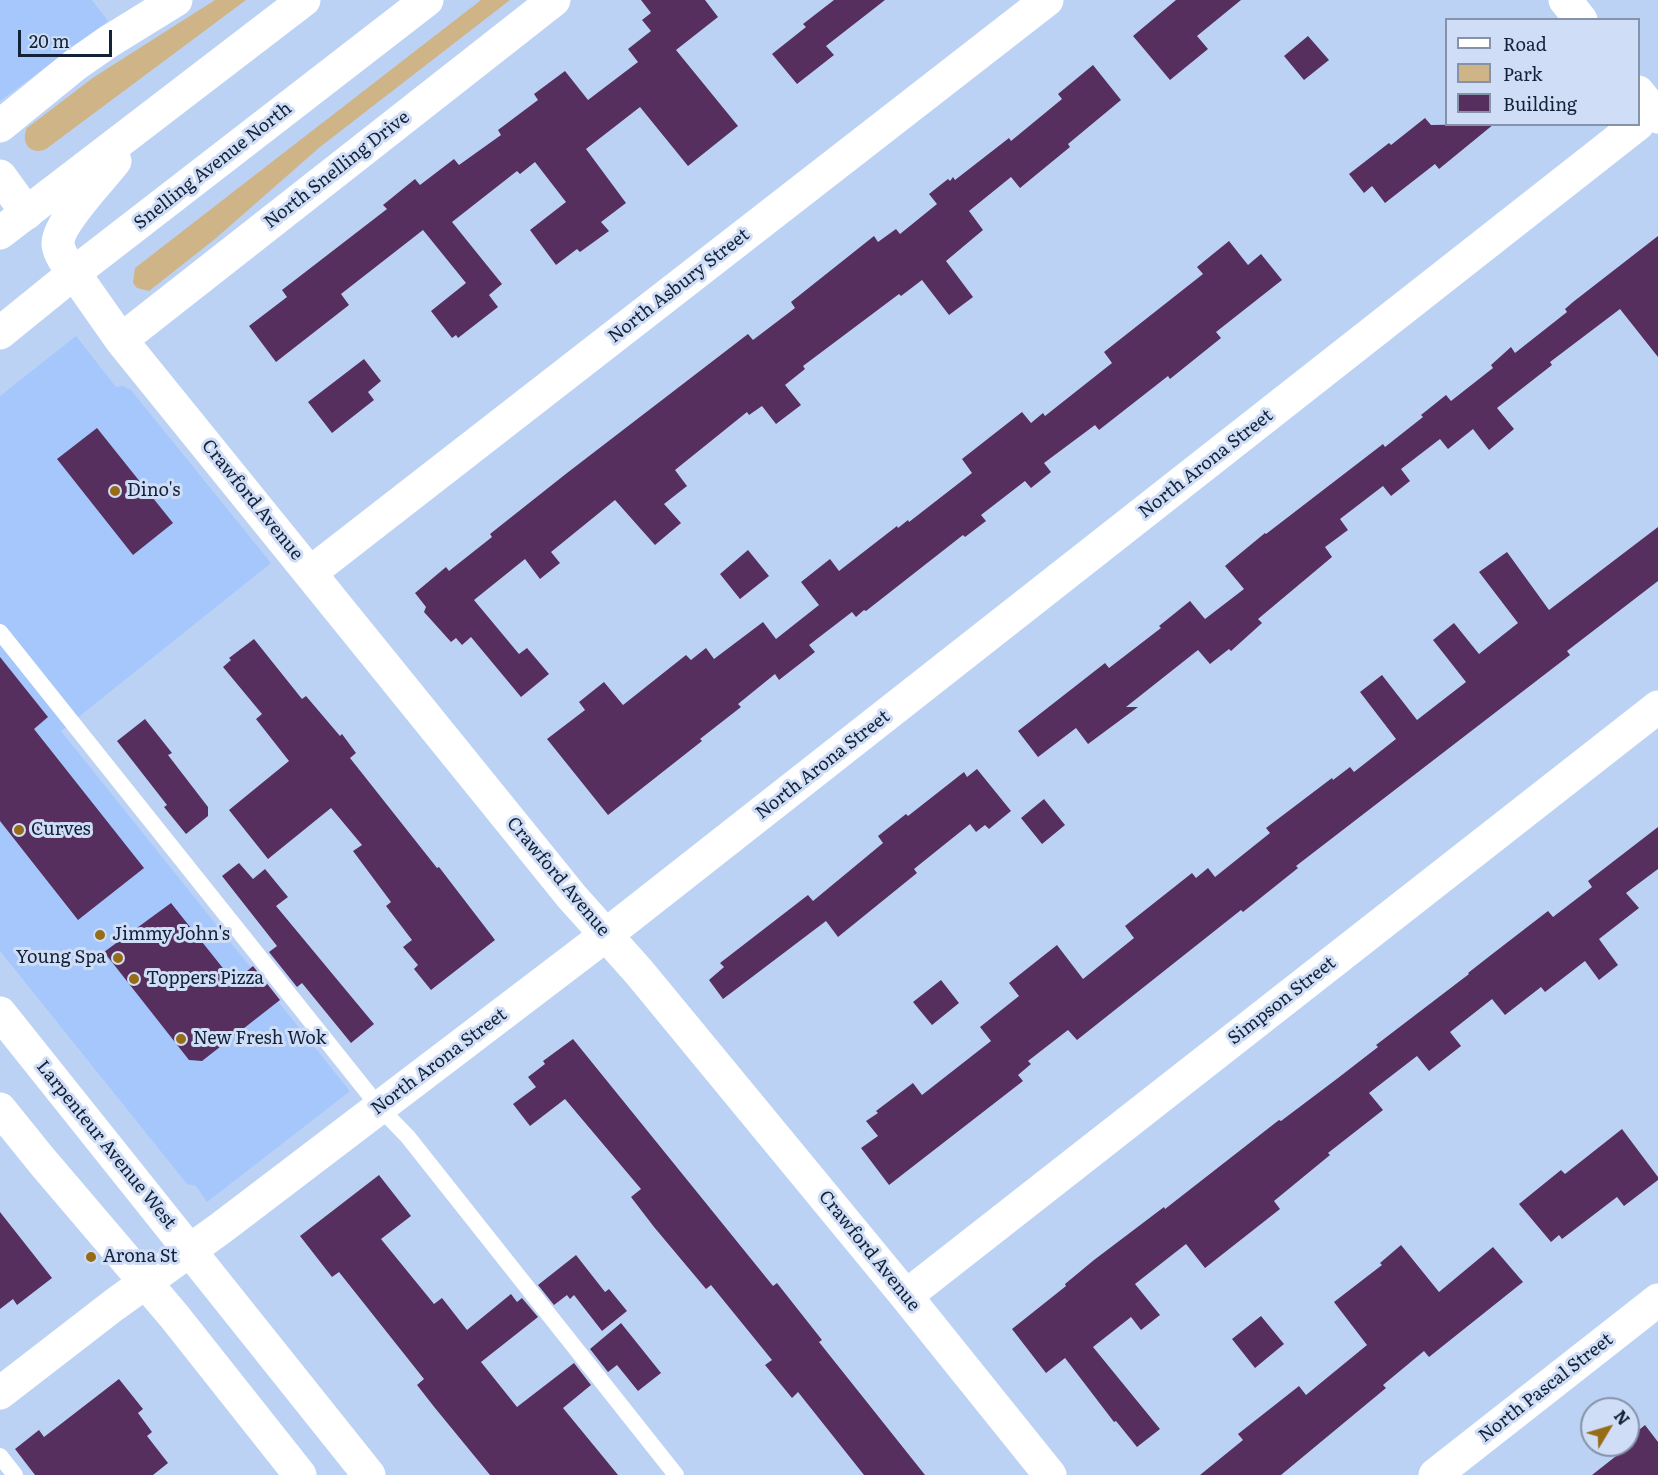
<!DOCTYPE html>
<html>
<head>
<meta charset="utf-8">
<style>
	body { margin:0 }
	#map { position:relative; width:1658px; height:1475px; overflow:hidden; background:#bcd2f5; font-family:Literata,serif }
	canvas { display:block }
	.legend { position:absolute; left:1445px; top:18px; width:195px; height:108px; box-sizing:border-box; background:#cfdef6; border:2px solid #8493aa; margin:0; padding:8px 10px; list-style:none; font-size:18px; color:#142238 }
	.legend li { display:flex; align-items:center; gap:12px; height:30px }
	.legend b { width:30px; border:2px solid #8493aa }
	.north { position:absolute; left:1580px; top:1397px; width:60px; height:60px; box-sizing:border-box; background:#cfdef6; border:2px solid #8493aa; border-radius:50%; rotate:52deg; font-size:16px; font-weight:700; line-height:24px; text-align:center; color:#142238 }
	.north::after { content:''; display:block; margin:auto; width:21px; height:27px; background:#966c18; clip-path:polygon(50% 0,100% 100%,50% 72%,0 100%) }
	.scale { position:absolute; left:18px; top:30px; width:94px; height:27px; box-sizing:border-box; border:3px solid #142238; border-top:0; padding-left:8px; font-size:18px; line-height:21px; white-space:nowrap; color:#142238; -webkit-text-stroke:4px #cfdef6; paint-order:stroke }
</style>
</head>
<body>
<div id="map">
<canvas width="1658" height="1475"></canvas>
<ul class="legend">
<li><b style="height:8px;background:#fff"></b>Road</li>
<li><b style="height:16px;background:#cfb488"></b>Park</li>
<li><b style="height:16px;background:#562f5f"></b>Building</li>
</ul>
<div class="north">N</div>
<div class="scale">20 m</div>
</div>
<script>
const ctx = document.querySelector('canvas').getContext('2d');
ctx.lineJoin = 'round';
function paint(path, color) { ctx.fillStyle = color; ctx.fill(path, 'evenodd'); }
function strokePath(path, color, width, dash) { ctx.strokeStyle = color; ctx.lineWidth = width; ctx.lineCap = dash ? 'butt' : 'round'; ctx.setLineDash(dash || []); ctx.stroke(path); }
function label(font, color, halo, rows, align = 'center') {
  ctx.font = font + ' Literata,serif'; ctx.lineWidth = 6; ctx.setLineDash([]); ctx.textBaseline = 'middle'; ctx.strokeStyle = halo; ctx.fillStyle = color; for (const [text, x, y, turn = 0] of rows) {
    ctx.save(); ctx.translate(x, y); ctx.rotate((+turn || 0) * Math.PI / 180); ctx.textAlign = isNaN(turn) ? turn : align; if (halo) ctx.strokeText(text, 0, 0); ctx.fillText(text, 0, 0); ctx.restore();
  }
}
const built = new Path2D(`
	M0 0H92L108 21 0 101Z
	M76 336 116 387 123 386 131 390 271 563 61 731 349 1090V1092L207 1202 196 1186 187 1184 0 951V396Z`);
const green = new Path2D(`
	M215 0H246L46 149C31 156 20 143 27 128L94 77Z
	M481 0H510L320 147 215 239 149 291 137 288 133 283 135 268Z`);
const building = new Path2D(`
	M641 0H705L718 17 676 50 738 126 688 166 640 107 586 149 626 203 601 222 609 231 580 252 577 249 556 265 530 230 566 202 535 162 520 174 517 171 452 222 502 284 489 295 498 307 458 338 456 335 452 338 431 311 466 283 423 230 341 294 349 305 276 362 249 326 287 297 282 290 387 209 383 205 415 179 420 185 454 159 459 165 501 135 498 130 538 100 534 94 565 71 588 100 638 62 628 49 651 31 642 20 651 13Z
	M834 0H885L826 46 834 55 797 84 772 54 806 27 803 24Z
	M1176 0H1241L1197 36 1208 49 1170 80 1133 36Z
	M1308 36 1329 60 1304 80 1284 56Z
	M1093 65 1121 100 1068 144 1070 147 1020 188 1011 177 969 211 983 230 946 261 973 297 949 315 922 280 901 296 899 294 803 366 805 369 785 385 801 405 776 424 762 406 749 415 747 412 675 470 687 486 664 504 681 523 655 545 615 500 551 552 560 563 540 579 525 559 474 600 519 654 527 648 549 674 521 697 471 637 462 645 456 638 451 642 424 612 426 607 415 593 446 567 449 571 492 537 490 534 567 473 748 334 753 340 795 308 791 302 874 236 878 242 896 229 900 234 937 204 929 194 948 179 950 181 953 177 955 180 1009 138 1011 141 1062 99 1058 94Z
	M1425 118 1431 125 1494 124 1439 169 1435 164 1385 203 1372 186 1364 193 1349 174 1389 143 1391 145Z
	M1658 236V357L1620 309 1550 362 1552 365 1497 408 1514 429 1489 450 1473 429 1448 449 1440 439 1401 469 1410 481 1391 496 1383 486 1340 519 1348 530 1325 547 1332 557 1258 619 1262 623 1231 651 1229 649 1210 664 1198 650 1126 707H1138L1088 744 1076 728 1038 757 1018 731 1105 663 1109 668 1161 628 1159 626 1190 601 1205 619 1244 589 1225 566 1265 533 1266 534 1383 444 1385 447 1423 417 1421 415 1446 395 1451 401 1493 368 1491 365 1511 347 1515 353 1567 312 1565 309 1573 302Z
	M1229 241 1248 265 1261 254 1282 280 1216 332 1221 338 1170 379 1168 376 1099 430 1095 425 1044 463 1051 472 1031 488 1025 481 981 515 986 521 965 537 963 535 866 611 864 610 856 617 852 612 809 645 815 652 779 680 775 674 738 704 741 707 700 739 702 741 608 815 547 739 585 710 579 702 604 682 623 705 686 655 691 660 706 648 714 659 763 622 776 639 819 605 801 582 830 559 839 571 897 526 898 528 908 520 909 522 972 473 962 459 1022 412 1031 423 1043 413 1045 416 1112 363 1104 352 1203 274 1197 267Z
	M364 359 381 381 368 392 374 400 332 433 308 402Z
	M97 428 173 523 133 555 57 459Z
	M1658 527V581L1567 651 1570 655 1296 866 1298 868 1243 912 1241 910 1077 1040 1068 1030 1028 1061 1031 1064 1018 1075 1023 1081 889 1185 861 1148 878 1136 866 1121 878 1113 876 1111 913 1083 922 1095 991 1041 980 1027 1019 996 1009 983 1057 945 1083 979 1134 938 1125 926 1192 873 1196 878 1208 868 1215 877 1270 833 1266 828 1332 778 1333 780 1350 767 1354 772 1396 739 1360 692 1382 675 1417 720 1466 682 1433 640 1454 623 1479 654 1518 623 1479 572 1507 552 1549 610Z
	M748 550 769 576 740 599 720 574Z
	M254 639 302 699 306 696 340 736 342 734 356 753 350 758 437 868 439 867 495 940 431 990 414 969 418 965 403 947 412 940 386 906 391 902 353 851 362 845 331 808 268 859 229 810 289 761 256 719 262 714 223 667 231 660 229 658Z
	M0 657 48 717 34 729 144 868 78 920 0 821Z
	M145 719 172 753 168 755 208 807V816L186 834 164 807 167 805 117 741Z
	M977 769 1011 811 989 829 985 825 976 832 970 824 914 869 917 873 838 937 826 921 723 999 709 980 724 967 720 963 808 895 813 901 883 843 878 836 906 814 908 816 964 772 967 777Z
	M1044 799 1065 825 1042 844 1021 818Z
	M1658 827V869L1626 893 1639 908 1599 939 1618 965 1599 980 1585 961 1545 992 1541 987 1505 1015 1492 999 1450 1032 1461 1046 1429 1071 1417 1056 1369 1093 1383 1110 1328 1153 1330 1155 1274 1201 1280 1209 1205 1268 1186 1244 1135 1284 1160 1315 1141 1330 1131 1317 1093 1347 1160 1429 1137 1447 1116 1421 1114 1422 1065 1358 1046 1373 1012 1329 1066 1286 1065 1284 1094 1260 1164 1207 1165 1209 1279 1120 1281 1121 1338 1078 1378 1047 1376 1045 1469 974 1468 973 1491 955 1548 911 1553 917 1592 887 1588 881Z
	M239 863 253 879 265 869 288 897 276 906 374 1024 351 1043 302 983 297 987 269 952 277 946 222 876Z
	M171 903 234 982 253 966 280 1000 202 1061 189 1060 104 952Z
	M941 980 959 1003 932 1025 913 1002Z
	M573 1039 773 1286 777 1283 822 1340 819 1342 925 1475H864L798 1392 792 1398 765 1365 772 1360 711 1285 706 1289 654 1227 631 1197 641 1189 565 1099 530 1126 513 1104 536 1087 528 1077 545 1064 543 1061Z
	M1622 1129 1658 1177V1180L1624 1206 1617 1197 1562 1239 1559 1235 1551 1242 1519 1204 1561 1170 1565 1174Z
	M379 1175 411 1216 381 1239 434 1304 442 1298 467 1330 511 1294 517 1302 522 1298 538 1317 481 1362 517 1407 574 1363 591 1385 563 1408 618 1475H490L435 1408 417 1385 424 1379 339 1272 332 1277 300 1236Z
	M0 1212 52 1278 17 1305 13 1299 0 1309Z
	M1401 1245 1439 1292 1493 1247 1523 1282 1429 1357 1424 1351 1383 1385 1386 1388 1281 1475H1200L1243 1440 1238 1434 1299 1386 1306 1395 1367 1345 1334 1302 1382 1265 1380 1263Z
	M576 1255 605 1292 609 1289 627 1311 602 1331 574 1295 570 1299 567 1295 554 1305 538 1285Z
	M1261 1316 1284 1344 1255 1368 1232 1339Z
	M621 1323 661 1373 638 1391 617 1365 608 1372 590 1349Z
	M119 1379 143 1409 138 1413 152 1432 147 1436 168 1463 153 1475H35L15 1449 39 1430 44 1437Z
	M1645 1425 1658 1442V1475H1592L1625 1449 1621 1445H1628V1439Z`);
const service = new Path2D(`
	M0 632 380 1108 408 1137 676 1475
	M0 1456 15 1475`);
const minor = new Path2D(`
	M0 126 75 65 108 42 176 0
	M0 176 27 213
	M74 273 121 340 572 897 639 972 906 1296 1050 1475
	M121 340 554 0
	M310 573 1047 0
	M906 1296 1658 707
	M0 1393 114 1305 221 1228 606 935 1638 124
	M1435 1475 1658 1300`);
const tertiary = new Path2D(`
	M1565 0 1581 20
	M1638 92 1658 117`);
const secondary = new Path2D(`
	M0 1013 369 1475
	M0 1109 42 1161 174 1316 300 1475`);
const primary = new Path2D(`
	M0 233 304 0
	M74 273C68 265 59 255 58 244 57 224 102 178 115 161
	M0 333 74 273 427 0`);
const markers = [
	[115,491,6,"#966c18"],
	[19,830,6,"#966c18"],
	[100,935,6,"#966c18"],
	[118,958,6,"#966c18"],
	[134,979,6,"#966c18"],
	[181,1039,6,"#966c18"],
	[91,1257,6,"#966c18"]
];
const streetNames = [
	["Snelling Avenue North",213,166,-38],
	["North Snelling Drive",337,170,-38],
	["North Asbury Street",679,286,-38],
	["North Arona Street",1206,464,-38],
	["Crawford Avenue",252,500,51],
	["North Arona Street",823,765,-38],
	["Crawford Avenue",558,877,50],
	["Simpson Street",1282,1001,-38],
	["North Arona Street",439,1062,-37],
	["Larpenteur Avenue West",106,1145,51],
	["Crawford Avenue",869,1251,51],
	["North Pascal Street",1546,1388,-38]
];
const poiNames = [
	["Dino's",127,491],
	["Curves",31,830],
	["Jimmy John's",112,935],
	["Young Spa",106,958,"right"],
	["Toppers Pizza",146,979],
	["New Fresh Wok",193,1039],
	["Arona St",103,1257]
];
paint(built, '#a6c7fb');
paint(green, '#cfb488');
paint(building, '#562f5f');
strokePath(service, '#fff', 16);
strokePath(minor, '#fff', 33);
strokePath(tertiary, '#fff', 33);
strokePath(secondary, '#fff', 33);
strokePath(primary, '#fff', 33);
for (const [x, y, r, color] of markers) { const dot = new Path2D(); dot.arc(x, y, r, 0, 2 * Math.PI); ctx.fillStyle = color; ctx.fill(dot); strokePath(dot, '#cfdef6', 2); }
label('18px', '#142238', '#cfdef6', streetNames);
label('18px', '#142238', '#cfdef6', poiNames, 'left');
</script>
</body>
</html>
